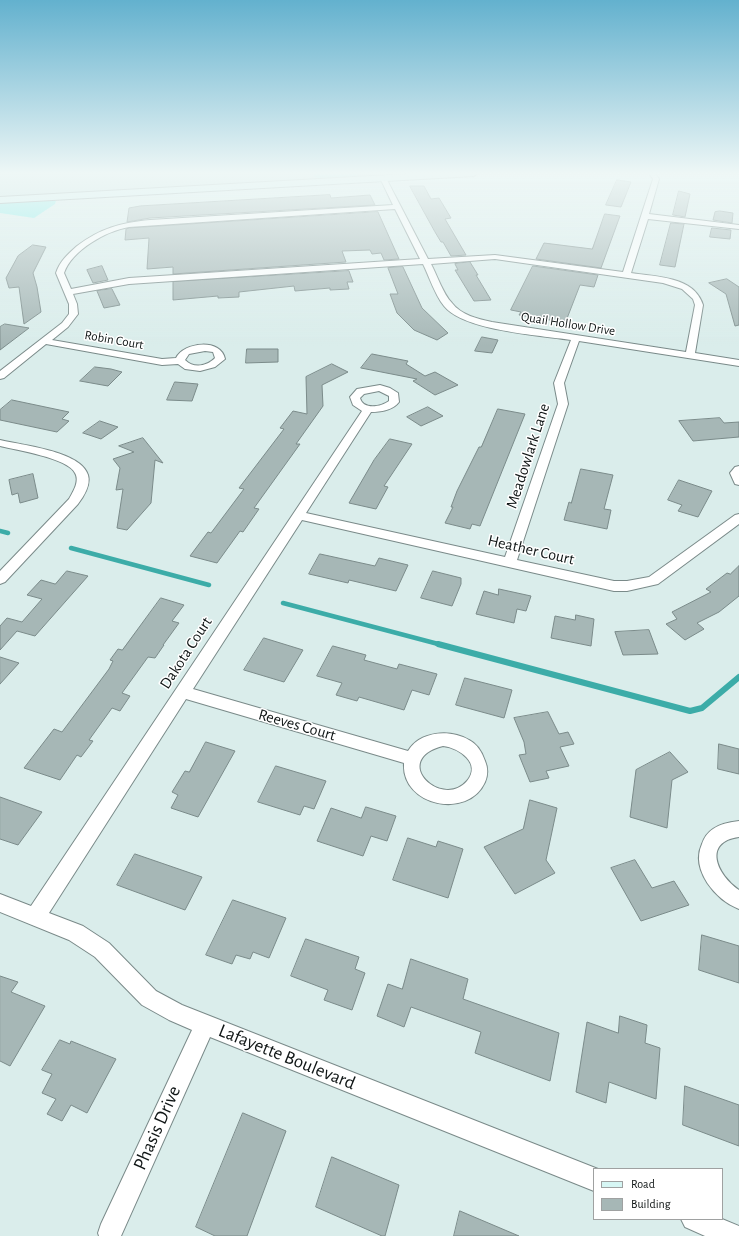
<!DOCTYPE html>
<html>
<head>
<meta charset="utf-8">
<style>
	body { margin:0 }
	#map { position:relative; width:739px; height:1236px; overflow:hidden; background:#daedeb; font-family:"Alegreya Sans",sans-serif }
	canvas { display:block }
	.legend { position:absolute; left:593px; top:1168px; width:130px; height:52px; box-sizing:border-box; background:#fff; border:1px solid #9fa1a1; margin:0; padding:5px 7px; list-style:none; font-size:12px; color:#0f1515 }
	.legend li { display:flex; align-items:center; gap:8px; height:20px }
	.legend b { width:20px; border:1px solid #9fa1a1 }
</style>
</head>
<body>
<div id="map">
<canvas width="739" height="1236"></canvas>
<ul class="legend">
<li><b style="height:5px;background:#d6f6f4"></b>Road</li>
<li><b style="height:11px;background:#a6b7b6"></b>Building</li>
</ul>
</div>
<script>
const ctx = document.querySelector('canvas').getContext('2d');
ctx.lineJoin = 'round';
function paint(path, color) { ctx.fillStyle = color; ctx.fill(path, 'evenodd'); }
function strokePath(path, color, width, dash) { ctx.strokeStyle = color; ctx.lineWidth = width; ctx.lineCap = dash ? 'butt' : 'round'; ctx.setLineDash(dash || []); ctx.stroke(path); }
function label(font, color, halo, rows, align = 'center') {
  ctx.font = font + ' "Alegreya Sans",sans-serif'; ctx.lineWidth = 3; ctx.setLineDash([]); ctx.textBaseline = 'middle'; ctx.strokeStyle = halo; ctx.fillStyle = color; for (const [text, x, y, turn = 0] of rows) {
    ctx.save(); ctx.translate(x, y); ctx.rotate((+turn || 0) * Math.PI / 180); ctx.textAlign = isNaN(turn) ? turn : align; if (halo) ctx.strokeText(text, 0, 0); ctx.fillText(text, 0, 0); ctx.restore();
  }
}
const built = new Path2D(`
	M0 173H419L0 197Z`);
const green = new Path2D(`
	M315 173H359V174C351 180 322 182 314 176Z
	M54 200 56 201 55 204 34 218 0 213V202Z`);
const streamFar1 = new Path2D(`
	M0 531 8 533
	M71 548 209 585
	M283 603 442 645`);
const stream = new Path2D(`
	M438 644 690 711 702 708 739 677`);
const building = new Path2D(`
	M617 180 631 182 621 207 606 205Z
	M410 186H424L431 199 439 198 451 218 445 219 466 255 451 256 443 242H441L435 232Z
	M679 191 690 194 685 217 673 215Z
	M330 195 331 198 370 195 375 205 150 218 127 222 129 208 140 206Z
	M720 211 733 213 732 223 713 220 715 212Z
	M378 212 399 259 384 260 381 253 372 254 370 250 342 251 346 262 173 274V267L147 269 149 238 125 240 126 229 129 228Z
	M605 214 620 216 601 268 536 259 544 243 592 249Z
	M671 223 684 224 675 267 660 265Z
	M712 228 731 230 730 239 710 237Z
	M33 245 46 247 33 273 37 287 41 312 24 324 19 287 9 288 6 278 18 256Z
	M470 262 478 275H476L491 300 474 301 455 270H458L455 264Z
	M102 266 108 280 93 283 87 270Z
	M533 266 598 275 594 287 580 285 566 321 563 320 562 322 519 315 521 312 511 310Z
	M403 267 422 308 448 333 437 340 414 330 397 313 390 294H398L388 268Z
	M349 271 353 282H347L349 289 330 290V288L295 291 294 286 239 292V297L218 298V296L173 300V282Z
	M727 279 739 287V325L735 326 726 294 709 283Z
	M112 289 120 305 104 308 97 291Z
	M5 324 29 328 0 350V327Z
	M482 337 498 340 492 353 475 351Z
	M247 349H278V362L246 363Z
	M372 354 408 361 406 364 425 376 435 372 458 385 435 395 413 381 417 379 361 368Z
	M332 364 348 372 322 385 323 406 296 444H300L254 508 259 509 243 532 240 531 217 563 190 556 208 532 211 533 244 489 239 488 284 429 280 428 293 411 307 414 306 377Z
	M95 367 111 369 122 372 108 386 80 381Z
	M175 382 198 384 192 401 167 400Z
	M12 400 69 412 62 419 69 421 57 432 0 420V410Z
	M428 407 443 416 421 426 407 417Z
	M498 409 525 414 480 526 472 524 470 529 445 523 453 507H451L457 491 479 447H481Z
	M720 418 724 423 739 422V437L693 441 679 421Z
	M100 421 118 427 101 439 83 433Z
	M143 438 163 463 155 460 151 503 127 530 117 528 123 489 116 490 120 468 113 459 134 452 119 446Z
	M390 439 412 444 384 486 388 487 376 509 349 503 374 460Z
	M581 469 613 475 604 509 611 510 607 529 564 520 569 502 571 503Z
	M33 474 38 498 20 503 18 493 12 495 9 480Z
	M679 480 712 491 698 517 678 511 682 505 668 500Z
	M320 554 375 566 379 558 408 565 396 591 349 580 348 583 309 574Z
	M739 566V596L719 612 697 623 704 629 685 640 666 624 677 619 672 612 711 592 706 589 727 573 730 574Z
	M67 571 88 576 35 636 17 631 0 650V626L7 618 22 622 42 599 27 595 41 580 55 584Z
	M433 571 461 578V584L452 606 421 598Z
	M499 589 531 596 526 611 517 609 514 623 476 614 484 591 498 595Z
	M161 598 184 605 172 621 179 623 163 645H164L155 658 148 657 122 693 130 696 120 711 112 708 89 740 93 741 81 757 77 755 60 780 24 768 54 729 62 732 109 669 113 661 110 660 118 649 122 650Z
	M576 615 594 619 591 646 551 638 555 616 575 620Z
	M649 630 658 654 623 655 615 632Z
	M264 638 303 650 284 682 244 670Z
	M333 646 366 655 364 660 397 669 399 664 437 674 429 695 412 690 404 710 359 697 357 701 336 695 342 683 317 676Z
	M0 657 19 663 0 684Z
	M465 678 512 690 504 718 456 705Z
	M548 712 559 734 568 732 574 744 560 747 569 766 546 771 549 778 530 782 519 755 526 754 524 742 514 718Z
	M206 742 235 751 198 817 171 808 178 795 172 792 185 771 189 772Z
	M719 744 739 749V774L718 769Z
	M670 752 688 772 672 780 667 828 630 817 636 770Z
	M276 766 326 781 314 809 304 806 300 815 258 802Z
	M0 797 42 812 18 845 0 839Z
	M530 800 557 808 546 860 555 873 515 894 484 847 523 829Z
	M366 807 396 816 387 841 371 836 363 856 317 841 331 808 361 818Z
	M408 838 436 847 438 841 463 849 448 898 393 880Z
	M135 854 202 877 185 910 117 885Z
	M635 860 652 888 674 881 689 905 641 921 611 868Z
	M233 900 286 918 269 958 253 952 250 959 236 955 232 964 206 955Z
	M702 935 739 946V983L699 970Z
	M306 939 359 957 355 969 365 973 352 1010 324 1000 328 990 291 976Z
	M411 959 468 979 463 999 559 1033 550 1081 475 1053 481 1032 411 1007 404 1027 377 1016 388 984 402 989Z
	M0 976 18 982 11 992 45 1006 10 1066 0 1061Z
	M620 1016 647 1025 645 1043 660 1048 656 1099 609 1082 606 1103 576 1092 587 1022 618 1033Z
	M60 1040 70 1044 71 1041 116 1059 87 1113 71 1105 62 1121 47 1114 56 1099 42 1093 52 1074 42 1070Z
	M685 1086 739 1105V1146L683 1125Z
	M243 1113 286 1131 247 1236H215L196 1227Z
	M332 1157 399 1185 385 1236H382L316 1207Z
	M460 1211 519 1236H454Z`);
const minor = new Path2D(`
	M649 173H655L659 179 649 214 739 225V229L648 219 631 273C656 277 694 276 703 305L695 353 739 360V366L579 341 564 383 568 404 517 560 614 581H627L649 577 735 515 739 514V524L658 584 627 591H614L302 520 193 689 408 751C420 731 450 729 469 740 477 744 482 752 485 761 488 768 488 775 485 782 468 820 401 806 404 763L186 699 49 913 83 926 109 943 156 991 182 1005 598 1169H594V1191L210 1037 121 1236H99L98 1233 101 1224 192 1030 169 1020 142 1005 95 957 69 940 0 912V894L31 906 362 411 353 405 350 397 357 389 380 385 390 388 398 393 399 402C393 410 381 412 371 412L306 513 505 557 558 404 554 383 571 340C539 335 464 331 444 306 435 295 429 276 423 264L129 284 73 294 77 304 78 314 68 327 52 340 162 359 176 358C184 342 221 338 225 359L215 367 200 371 185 369 178 364 162 365 46 344 4 378 0 379V371L62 323 69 314V304L56 273C60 261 68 254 77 246 101 228 120 223 150 220L393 205 380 178 383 176 386 178 428 259 495 255 623 272 653 179ZM395 209 420 259 129 278 71 289 64 273C72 250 106 231 129 227ZM495 259 663 283 682 289 693 299 695 305 686 352 492 322C478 319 461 315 452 303 443 294 437 275 431 264ZM205 351 213 352 215 358C207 366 194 369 185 360L189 354ZM379 391 389 396V401C381 407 363 410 360 398L364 394ZM443 746C459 748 482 763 467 781 442 810 389 760 443 746Z
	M0 440C21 445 81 451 88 475 91 485 84 496 78 504L5 582 0 584V571L69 499C73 492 80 481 75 473 68 458 16 450 0 446Z
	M739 466V485L735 484 730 473 735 467Z
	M739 821V837C702 842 717 875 739 890V909C716 900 690 870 702 844 704 838 707 833 713 829 720 824 730 822 739 821Z
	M681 1219H722L739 1226V1236H705L685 1227Z`);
const secondary = new Path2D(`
	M425 173H478L474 176 0 203V197Z`);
const farStreetnames = [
	["Quail Hollow Drive",568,324,9],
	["Robin Court",114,340,10]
];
const streetNames = [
	["Meadowlark Lane",528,456,-72],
	["Heather Court",531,550,13],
	["Dakota Court",186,653,-57],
	["Reeves Court",297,725,16]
];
const nearStreetnames = [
	["Lafayette Boulevard",287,1057,22],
	["Phasis Drive",157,1128,-66]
];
paint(built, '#c7e3e1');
paint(green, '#7cede9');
strokePath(streamFar1, '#3caca8', 4.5);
strokePath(stream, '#3caca8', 6);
paint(building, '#a6b7b6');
strokePath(building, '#7b8b8a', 1);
strokePath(minor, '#7a8a89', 2);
strokePath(secondary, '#7a8a89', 2);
paint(minor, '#fff');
paint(secondary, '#d6f6f4');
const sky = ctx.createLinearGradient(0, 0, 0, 346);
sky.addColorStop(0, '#63b1ce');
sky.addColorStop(0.5, '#eef7f6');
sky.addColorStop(1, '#eef7f600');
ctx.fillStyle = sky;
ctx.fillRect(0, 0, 739, 346);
label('13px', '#0f1515', '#fff', farStreetnames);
label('16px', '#0f1515', '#fff', streetNames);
label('19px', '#0f1515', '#fff', nearStreetnames);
</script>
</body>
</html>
